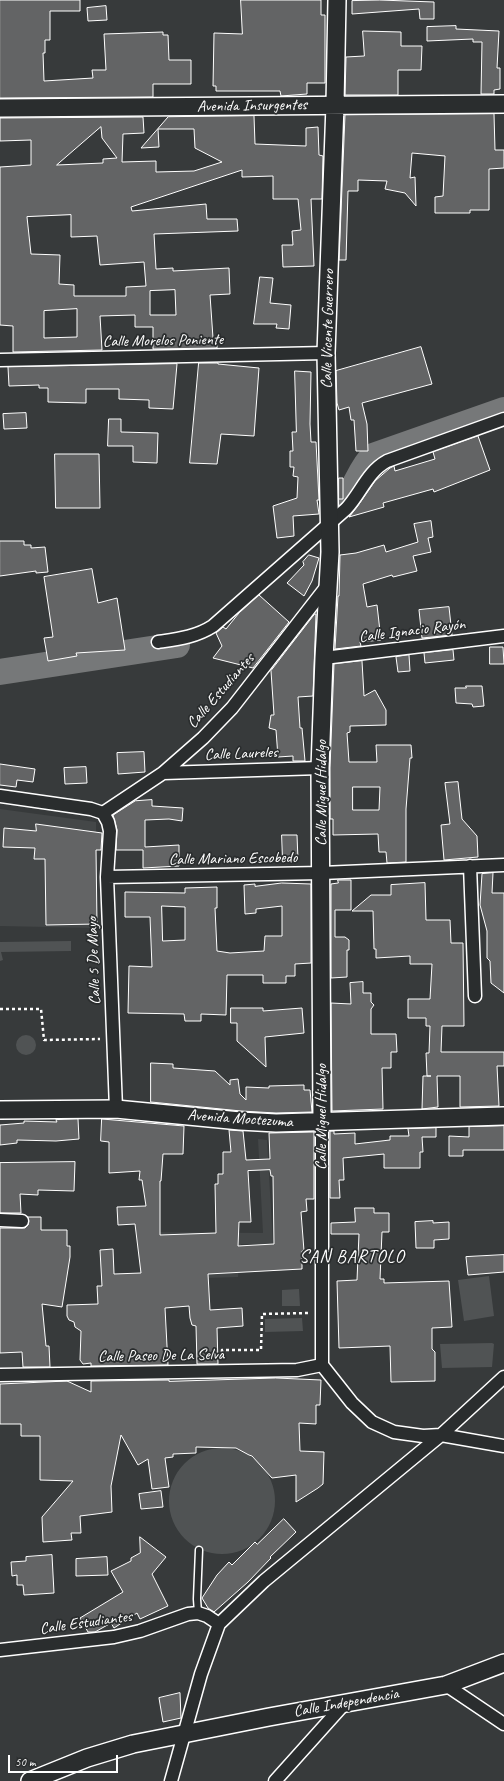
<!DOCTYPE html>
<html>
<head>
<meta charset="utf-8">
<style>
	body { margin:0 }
	#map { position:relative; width:504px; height:1781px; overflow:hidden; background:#373a3b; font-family:Caveat,sans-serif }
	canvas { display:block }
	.scale { position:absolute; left:8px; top:1755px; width:110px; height:18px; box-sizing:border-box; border:2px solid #fff; border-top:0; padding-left:5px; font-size:12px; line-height:14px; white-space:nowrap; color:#fff; -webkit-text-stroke:3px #2a2d2e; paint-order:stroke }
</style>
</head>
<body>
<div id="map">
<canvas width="504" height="1781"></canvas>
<div class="scale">50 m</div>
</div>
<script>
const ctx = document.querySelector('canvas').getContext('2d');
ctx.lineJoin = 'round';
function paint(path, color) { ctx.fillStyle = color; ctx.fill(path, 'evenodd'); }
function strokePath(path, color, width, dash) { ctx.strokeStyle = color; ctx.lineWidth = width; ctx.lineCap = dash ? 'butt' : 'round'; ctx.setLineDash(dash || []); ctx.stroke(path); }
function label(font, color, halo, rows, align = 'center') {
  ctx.font = font + ' Caveat,sans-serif'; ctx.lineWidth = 3.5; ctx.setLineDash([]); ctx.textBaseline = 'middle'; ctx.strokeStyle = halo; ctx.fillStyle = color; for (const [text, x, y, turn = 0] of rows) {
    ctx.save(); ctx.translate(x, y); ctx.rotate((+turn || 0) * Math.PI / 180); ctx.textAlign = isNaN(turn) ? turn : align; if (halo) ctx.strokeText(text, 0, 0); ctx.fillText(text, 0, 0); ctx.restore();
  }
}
const built = new Path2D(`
	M0 809 96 822 97 928 0 926Z
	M258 1139 267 1140 273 1244H241L238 1277 141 1280 136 1232 263 1233Z
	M0 1310 21 1325 20 1370 0 1371Z`);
const green = new Path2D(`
	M71 941V951L1 952 3 960 0 961V942Z
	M16 1045a10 10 0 1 1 20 0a10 10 0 1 1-20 0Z
	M489 1276 494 1316 464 1321 458 1280Z
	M299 1289 300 1306H282V1290Z
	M302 1318 303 1331 265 1332V1319Z
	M492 1343 494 1344 492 1367 442 1368 440 1344Z
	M169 1501a53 53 0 1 1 106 0a53 53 0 1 1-106 0Z`);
const river = new Path2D(`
	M341 504C355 492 359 469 373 456L504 410
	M0 672 177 645`);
const building = new Path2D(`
	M0 0H80V11H50V40H45V53H43L44 81 93 78 92 70H106L104 34 163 32V35H168L169 60H191V84H153V97L0 98Z
	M241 0H321V15H325V83H307V94L281 96 280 91H216V86H213L214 33 242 34Z
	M380 0 434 2V19H420L419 9 352 14V1Z
	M106 6 107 20 88 21 87 8Z
	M456 26V29L499 31 497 68H500V89L494 90V94H481L482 42H473V39L427 41V27Z
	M363 31 401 32V46H422L421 70H398V95H345L346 57 364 56Z
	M494 114 495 150H504V168L489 169V210H470V213H435V197L443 196 445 156 412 153 410 178 415 177 416 206 405 193 385 189 387 181 358 180V191H348L346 260H339L345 115Z
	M254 116 255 144 306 146V128L318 127 319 155 323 156 322 199H311L314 266 283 267 282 245H293L292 231 301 230 298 199H273V176L242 177V170L131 207 132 211 206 204 207 219H237L238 231 154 234 156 269 173 268V271L229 268 230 294 210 295 213 338H217V348L153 349V327H135V315L100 316 102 350 13 352V326L0 325V167L31 165V140L0 141V118L143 117 144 133 123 134 122 162 156 161V172L194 171 222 162 195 148 194 129H158L159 147 141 148 168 117ZM101 127 102 138 117 158 103 159V163L57 165ZM71 215V237L97 236 100 265 144 262 146 286 126 287V296H74V285L59 284 60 255 31 254 27 217ZM175 290 176 315H150V291ZM77 309V337L44 338V311Z
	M260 277 273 278 270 303 291 305 289 329 276 328 277 324H254Z
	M421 347 432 384 362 403 367 424 368 451H356L354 420H351L349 407 339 410 337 403 336 371Z
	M199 363H218V364L259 368 254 436 221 434 217 464 190 463Z
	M177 364 173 409 149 408V400L119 399V389H86V403L48 402V388H39V385L9 386 8 367Z
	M295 371 311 372 310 424 311 442H316L319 500H317L319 514 293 516 294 536 277 538 273 506 297 498 298 477 293 476 294 467H290V451H293L292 432H296Z
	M26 413 27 428 4 429 3 414Z
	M109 419H121V432L158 433 157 463 133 462V446H108Z
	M478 436 490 470 434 492 433 489 383 503 384 507 349 517 357 507 375 481 390 468 394 466 395 471 435 459 433 452Z
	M55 454H99L100 508H56Z
	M339 478H343V499H339Z
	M431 521 433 537 428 538 431 552 413 556 417 571 393 577 392 575 363 584 367 607 377 605 381 640 360 642 361 646 335 649 338 596H339L340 555 356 553 384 545 386 552 418 542 414 524Z
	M0 541H24V545H31V548L45 547 48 572 36 573V571L0 576Z
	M309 555 319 558 312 581 304 596 287 583 304 565 303 562Z
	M92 569 98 603 117 598 125 650 76 653 77 656 48 661 44 638 53 637 44 577Z
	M259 595 289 622 253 668 213 658 222 646 216 633 223 627 226 629 239 613Z
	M449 607 452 635 422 638 419 610Z
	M315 614H316L313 696 298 697 300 728H302L305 761H293V756L278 757 276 730 269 728 271 715H274L271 671Z
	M490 647H503L504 664H490Z
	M453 650 454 660 425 663 424 653Z
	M409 655 410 671 398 672 396 657Z
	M362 661 364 696 375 690 386 710V725L350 726V732L347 733 349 762H377L376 745H411L412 758H410L406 809V862L387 863 386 852H379L378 834 333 835V819H330V768L334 664ZM353 787H380L379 810H353Z
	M466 686H482L484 706 473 707 472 704 456 703 455 688H466Z
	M144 752 145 772 118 774 117 753Z
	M0 764 35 769 33 782 17 780 16 787 0 785Z
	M86 767 87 783 65 784 64 768Z
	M458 782 462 819 477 836 478 857 444 860 441 825 450 824 445 783Z
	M152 800V806L183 808 182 821 169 819 145 820V847L179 845V866L143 868V850H116L117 830 113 815 135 801Z
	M36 824 102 833 101 850H96L97 924 46 925 45 859H34L35 848 3 847 4 828 36 831Z
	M282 835H297L298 860 283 861Z
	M493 873 492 893H504V993L491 983 490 961 487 958V931L480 905 482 874Z
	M338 880H351V910H335V937H345L349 940V950H347V977L331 978V884L338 883Z
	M282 883 311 884V963L295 964V976H286V983H263V975H227L226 1015 201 1014V1021H185L184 1014 128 1013 129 966 152 967 150 917H125V892L185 893V888L217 887V908H215L217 951 230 953 264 951 265 936H282V906L256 909V913L245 914 244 885 255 884V886ZM162 906 185 907V940L163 941Z
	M425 883 426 920H450L451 943H463L464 1026H442L441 1052H504V1066H497L499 1106 460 1107V1076H437L438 1107 422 1109 423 1076H431H427L426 1053H429L430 1026H426V1018H408V999H430L432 964H410V956L376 958V949H374L373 911H352L371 895H391V885Z
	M363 982V993H371V1002L374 1005 371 1009V1034H396L397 1052H391V1068H382L383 1109 332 1111 331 1003 351 1004 350 983Z
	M231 1008H263V1011L302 1008 304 1033 265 1037 266 1067 237 1041V1023H231Z
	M151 1063 173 1064V1068L215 1071 230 1085V1080L238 1079 240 1094 246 1100V1087L269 1088V1086L304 1085V1090H310L312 1112 276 1113 241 1111 151 1102Z
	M78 1119 79 1139 56 1141 17 1140V1143L0 1145V1125L24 1123V1121L57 1122 56 1120Z
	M102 1119 184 1126 183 1154H163L161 1181H160V1235L216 1233 215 1184H218V1174H223V1152H231L229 1130 243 1131 246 1160 270 1159 269 1133 314 1132V1199H306L307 1211 301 1212 304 1251H302V1269L208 1274 210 1310 242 1308 243 1326 217 1328 218 1364H197L196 1326 192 1325 190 1318 189 1306 165 1308 168 1365 91 1366V1363L83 1364 80 1360 81 1331 75 1327 74 1322 69 1320 67 1316V1305L98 1304 97 1286H102L100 1250 113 1249 114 1274 141 1273 135 1224 118 1225 117 1207 146 1206 142 1180H139L140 1171 109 1173V1142L101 1141ZM270 1170 271 1176H273L274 1244 238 1246 239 1222H251L248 1171Z
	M504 1126V1150H463V1156H449V1136L469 1137V1127Z
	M436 1128V1137H422L423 1152H420V1168H384V1154L343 1158 344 1180H339L340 1198H330V1131H334V1134L355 1133V1144L390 1140V1136H409L408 1129Z
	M75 1162 74 1191 38 1190V1195L20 1194 21 1213H0V1163Z
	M355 1208H374V1213H389V1232H382L380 1279H384V1283L449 1281 452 1327 432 1328V1349L435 1352V1381L391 1382 390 1346 339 1348 337 1281 357 1280 359 1234H331V1223L355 1222Z
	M28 1217H41V1230H67V1246H70V1257L62 1307 42 1304 46 1346H49L50 1367H23L22 1352 0 1353V1228H25L28 1225Z
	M433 1221V1223L449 1222V1239L434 1240V1248H416L415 1222Z
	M504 1255V1272L468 1275 466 1257Z
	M276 1378 321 1380 320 1405H316V1424L299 1423 300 1451 324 1452 323 1484 318 1488 296 1502V1475L272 1478 252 1456 249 1455 236 1448 196 1447V1453L173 1454V1457L165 1458 169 1487 152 1489 148 1459 138 1465 121 1435 111 1486 112 1512 80 1516 81 1533H71L72 1540 43 1542 42 1517 73 1481 40 1480V1436H21V1424H0V1384L67 1381 91 1392V1381L169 1380V1381Z
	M161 1491 163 1507 141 1509 139 1494Z
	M284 1519 296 1532 270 1557 271 1558 248 1582 214 1612 208 1608 202 1598 217 1575 229 1562 232 1565 255 1542 257 1544Z
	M140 1537 166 1557 152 1574 168 1606 140 1619 137 1613 114 1628 111 1623 95 1632H88L80 1618 123 1592 111 1571 131 1561V1558L140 1553Z
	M52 1555 54 1593 24 1595 23 1585H17V1575L12 1576 11 1562 26 1561V1557Z
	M107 1557 108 1575 76 1576V1559Z
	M180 1693 181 1718 163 1722 159 1698Z`);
const path = new Path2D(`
	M0 1009H41L44 1040 100 1039
	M222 1358V1350H261L262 1314 309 1313`);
const lane = new Path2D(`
	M198 1613 197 1599 199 1550`);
const street = new Path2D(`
	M0 360 326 353
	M158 642C178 639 196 637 213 626L346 509C361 493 367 472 387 461L504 419
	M324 658 504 636
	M163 773 320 768
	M0 796 91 809 103 813
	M103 813 163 773 203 738 232 708 327 586
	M103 813 108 822 110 831 107 877 116 1109
	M470 866 475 996
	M107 877 322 873 504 865
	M322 1123V1365L352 1403 372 1422 394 1432 423 1436 441 1435 504 1446
	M0 1220 22 1221
	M0 1375 297 1370 322 1365
	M0 1650 114 1637 140 1631 188 1614 198 1613 207 1616 219 1624
	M446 1685 504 1724
	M171 1781 201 1674 219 1624 264 1581 441 1435 504 1377
	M275 1781 345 1703`);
const secondary = new Path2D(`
	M0 108 504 104
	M0 1110 116 1109 240 1121 276 1123 504 1116
	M322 1123 320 768 324 658 330 552 326 353 335 105 337 0
	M30 1781 87 1758 133 1744 269 1717 446 1685 504 1663`);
const streetNames = [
	["Avenida Insurgentes",252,106,-1],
	["Calle Vicente Guerrero",328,329,-89],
	["Calle Morelos Poniente",163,341,-1],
	["Calle Ignacio Rayón",412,631,-7],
	["Calle Estudiantes",221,691,-49],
	["Calle Laureles",241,754,-2],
	["Calle Miguel Hidalgo",322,793,-90],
	["Calle Mariano Escobedo",233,859,-1],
	["Calle 5 De Mayo",94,961,-92],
	["Calle Miguel Hidalgo",322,1117,-90],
	["Avenida Moctezuma",240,1119,4],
	["Calle Paseo De La Selva",161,1356,-1],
	["Calle Estudiantes",86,1623,-8],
	["Calle Independencia",346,1703,-10]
];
const quarterNames = [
	["SAN BARTOLO",352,1257]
];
paint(built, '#444748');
paint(green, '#505354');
strokePath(river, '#767879', 26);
paint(building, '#636465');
strokePath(building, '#fff', 1);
strokePath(lane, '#fff', 9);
strokePath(street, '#fff', 15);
strokePath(secondary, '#fff', 20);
strokePath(path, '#fff', 2.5, [3, 3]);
strokePath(lane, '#2a2d2e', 6);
strokePath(street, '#2a2d2e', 12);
strokePath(secondary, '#2a2d2e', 17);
label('16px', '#fff', '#2a2d2e', streetNames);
ctx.letterSpacing = '1px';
label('18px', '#fff', '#2a2d2e', quarterNames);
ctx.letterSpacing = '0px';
</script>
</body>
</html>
